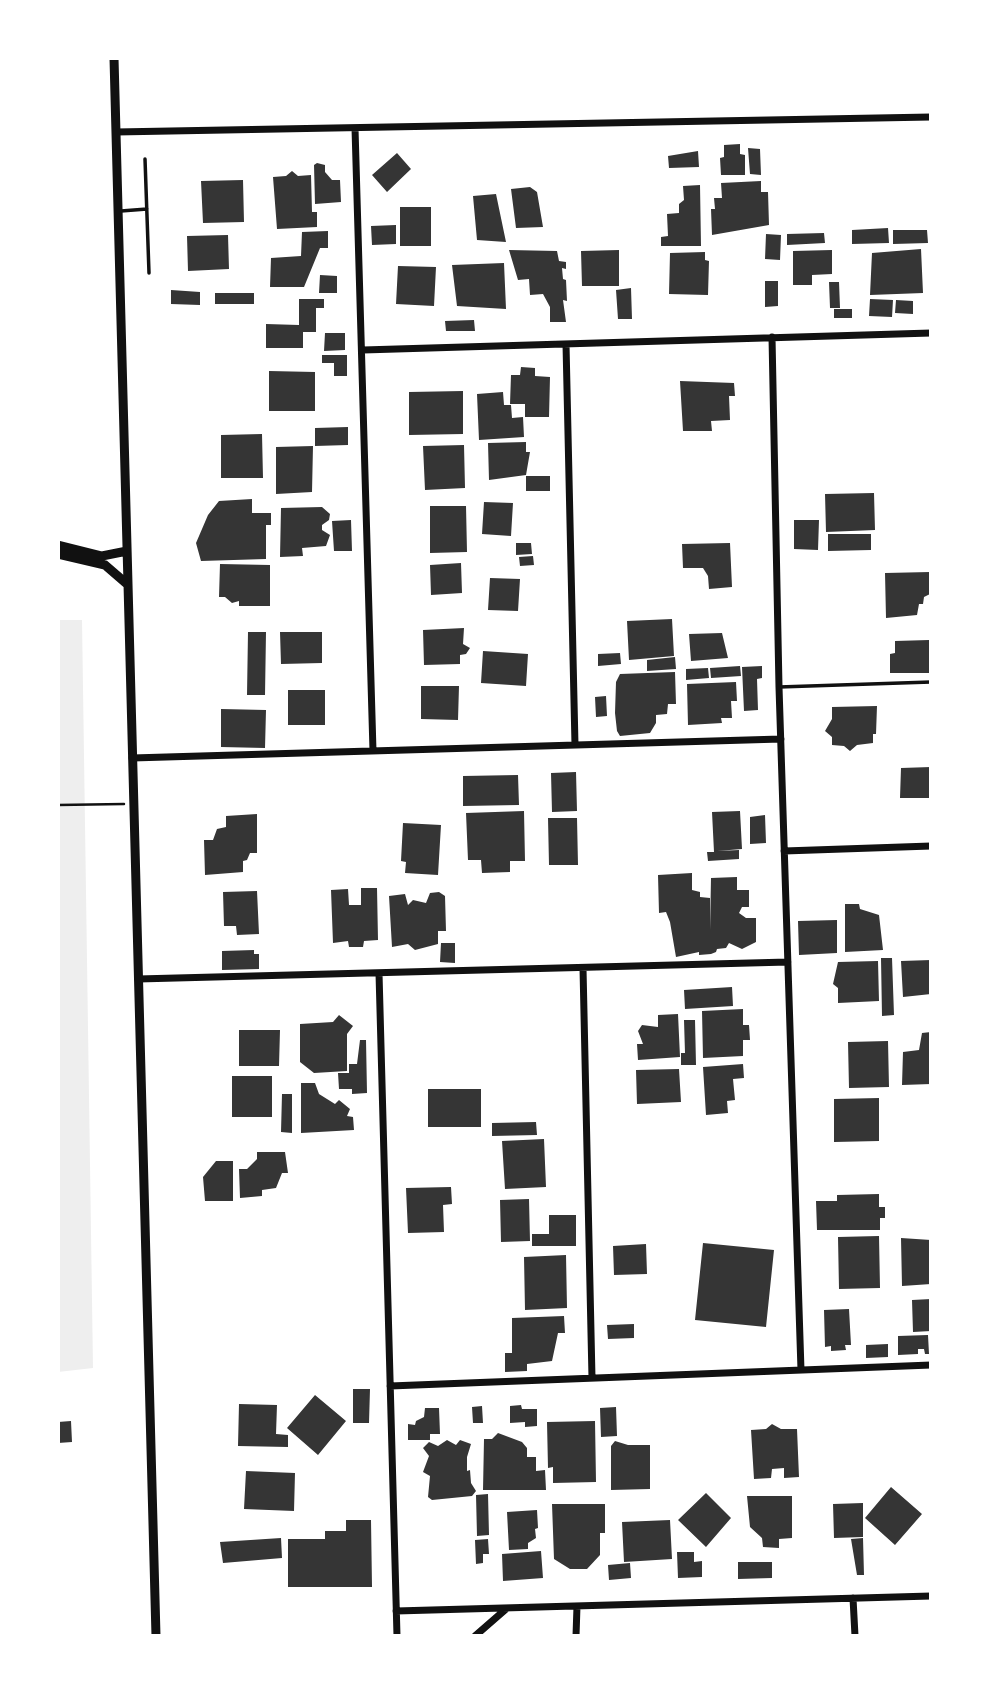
<!DOCTYPE html>
<html>
<head>
<meta charset="utf-8">
<style>
	body { margin:0 }
	#map { position:relative; width:989px; height:1694px; overflow:hidden; background:#fff; font-family:Jost,sans-serif }
	canvas { display:block }
	.frame { position:absolute; inset:0; border:60px solid #fff; pointer-events:none }
</style>
</head>
<body>
<div id="map">
<canvas width="989" height="1694"></canvas>
<div class="frame"></div>
</div>
<script>
const ctx = document.querySelector('canvas').getContext('2d');
ctx.lineJoin = 'round';
function paint(path, color) { ctx.fillStyle = color; ctx.fill(path, 'evenodd'); }
function strokePath(path, color, width, dash) { ctx.strokeStyle = color; ctx.lineWidth = width; ctx.lineCap = dash ? 'butt' : 'round'; ctx.setLineDash(dash || []); ctx.stroke(path); }
const green = new Path2D(`
	M58 620H82L93 1368 58 1372Z`);
const building = new Path2D(`
	M740 144V154L745 155V175H721L720 158 724 157V145Z
	M748 148 760 149 761 175 750 174Z
	M698 151 699 167 669 168 668 156Z
	M397 153 411 169 387 192 372 175Z
	M317 163 325 165V172L332 180H340L341 202 315 204 314 165Z
	M292 171 298 176 311 175 312 212H317V227L277 229 273 177 286 176Z
	M243 180 244 222 203 223 201 181Z
	M761 181V192H768L769 225 712 235 711 209H715L714 198H722L721 183Z
	M700 185 701 246H661V237L668 236 667 214 679 213V204L684 200 683 186Z
	M530 187 537 192 543 227 516 228 511 189Z
	M496 194 506 242 477 240 473 196Z
	M400 207H431V246H400Z
	M396 225V244L372 245 371 226Z
	M888 228 889 243 852 244V230Z
	M893 230H927L928 243 893 244Z
	M328 231V248H320L304 287H270L271 258 301 256 302 232Z
	M824 233 825 243 787 245V234Z
	M766 234 781 235 780 260 765 259Z
	M228 235 229 269 188 271 187 236Z
	M921 249 923 293 870 295 872 253Z
	M509 250 557 251 559 261 566 262V269L562 268 563 279 566 280 567 301 563 300 566 322H550V307L543 294 530 295 529 279 518 280Z
	M619 250V286H582L581 251Z
	M832 250V274L812 275V285H793V251Z
	M705 252V260L709 261 708 295 669 294 670 253Z
	M504 263 506 309 457 306 452 265Z
	M398 266 436 267 434 306 396 304Z
	M320 275 337 276V293H319Z
	M765 281H778V306L765 307Z
	M829 282H839L840 308H830Z
	M631 288 632 319H618L616 290Z
	M171 290 200 292V305L171 304Z
	M215 293H254V304H215Z
	M299 299H324V308H316V332H303V348H266V324L299 325Z
	M870 299 893 300 892 317 869 316Z
	M896 300 913 301V314L895 313Z
	M834 309H852V318H834Z
	M474 320 475 331H446L445 321Z
	M325 333H345V350L324 351Z
	M322 355H347V376H334V363H322Z
	M521 367 535 368V376L550 377 549 417H525V404H510L511 375H520Z
	M269 371 315 372V411H269Z
	M680 381 734 383 735 396H729L730 420 711 421 712 431H683Z
	M463 391V434L409 435V392Z
	M503 392 504 405H511L512 418 523 417 524 437 479 440 477 394Z
	M348 427V445L315 446V428Z
	M262 434 263 478H221V435Z
	M526 442V452H530L526 475 489 480 488 443Z
	M464 445 465 488 425 490 423 446Z
	M313 446 312 492 276 494V447Z
	M526 476H550V491H526Z
	M874 493 875 530 826 532 825 494Z
	M252 499V513H271V525H266V559L201 561 196 543 208 515 219 501Z
	M484 502 513 503 511 536 482 534Z
	M430 506H466L467 552 430 553Z
	M322 507 330 514 329 520 322 525V530L330 535 326 546 302 548 303 556 280 557 281 508Z
	M351 520 352 551H334L332 521Z
	M794 520H819L818 550 794 549Z
	M828 534H871V550L828 551Z
	M516 543H531L532 554 516 555Z
	M730 543 732 587 709 589 708 576 703 568H683L682 544Z
	M533 556 534 565 520 566 519 557Z
	M461 563 462 593 431 595 430 565Z
	M220 564 270 565V606H239V601L232 603 225 597H219Z
	M930 572V594L924 597 923 604H919L917 615 886 618 885 573Z
	M490 578 520 579 518 611 488 610Z
	M672 619 674 656 629 660 627 621Z
	M464 628 463 644 470 648 466 654 460 655V664L424 665 423 630Z
	M248 632H266L265 695H247Z
	M280 632H322V663L281 664Z
	M722 633 728 658 691 661 689 634Z
	M929 640 930 673H890V654L895 653V641Z
	M483 651 528 654 526 686 481 683Z
	M620 653 621 664 598 666V654Z
	M675 657 676 669 647 671V660Z
	M740 666 741 676 711 678 710 668Z
	M762 666V678L757 679 758 710 744 711 742 667Z
	M708 668 709 678 686 680V669Z
	M675 672 676 704H668L667 714 656 715V723L650 733 620 736 617 731 615 713 616 682 620 674Z
	M736 682 737 701H731L732 718H721L722 723 688 725 687 684Z
	M421 686H459L458 720 421 719Z
	M288 690H325V725H288Z
	M606 696 607 716 596 717 595 697Z
	M877 706 876 734H873V743L857 745 850 751 844 746 832 745V737L825 731 832 719V707Z
	M221 709 266 710 265 748 221 747Z
	M931 767V798H900L901 768Z
	M576 772 577 811 552 812 551 773Z
	M518 775 519 805 463 806V776Z
	M524 811 525 861H510V872L482 873 481 860H468L466 813Z
	M740 811 742 849 717 851 739 850V859L708 861 707 852H714L712 812Z
	M257 814V853H250L247 860 243 861V872L205 875 204 840H213L217 829 226 827V816Z
	M765 815 766 843 750 844V817Z
	M548 818H577L578 865H549Z
	M403 823 441 825 438 875 405 873 406 862 401 861Z
	M692 873V890L700 892V897L710 898V930L711 878 737 877V890H749V907H742L739 913 746 918H756V942L742 949 729 943 726 948 717 949 716 952 711 954 699 955V952L676 957 670 922 666 912 659 913 658 875Z
	M361 888H377L378 940 364 941 363 947H349L348 941 333 943 331 890 348 889 349 905H361Z
	M257 891 259 934 237 935 236 926H224L223 892Z
	M439 892 445 896 446 931H438V944L415 950 408 944 392 947 389 896 405 894 408 905 413 900 426 903 430 893Z
	M845 904H859L860 909 879 915 883 950 845 952Z
	M837 920V953L799 955 798 921Z
	M441 943H455V963L440 962Z
	M254 950V954H259V969L222 970V951Z
	M881 958H892L894 1015 882 1016Z
	M931 960V994L903 997 901 961Z
	M878 961 879 1001 838 1003V988L833 984 838 962Z
	M732 987 733 1006 685 1009 684 990Z
	M743 1009V1025H749L750 1040H743V1056L703 1058 702 1011Z
	M678 1014 680 1057 638 1060 637 1044H643L638 1031 642 1025 658 1027V1015Z
	M339 1015 353 1026 347 1034V1071L314 1073 300 1062V1024L333 1022Z
	M684 1020H695L696 1065H681V1053H685Z
	M239 1030H280L279 1066H239Z
	M931 1032V1084L902 1085 903 1052 919 1050 922 1033Z
	M360 1040H366L367 1093 352 1094V1089H339L338 1073H349V1064H357Z
	M888 1041 889 1087 849 1088 848 1042Z
	M743 1064 744 1078 733 1079 735 1100 727 1101 728 1113 706 1115 703 1067Z
	M679 1069 681 1102 637 1104 636 1070Z
	M232 1076H272V1117H232Z
	M301 1083H315L319 1094 335 1104 339 1100 350 1109 347 1116 353 1117 354 1130 301 1133Z
	M428 1089H481V1127H428Z
	M282 1094H292V1133L281 1132Z
	M879 1098V1141L834 1142V1099Z
	M536 1122 537 1135 492 1136V1123Z
	M544 1139 546 1187 505 1189 502 1141Z
	M257 1152H285L288 1173H282L276 1188 262 1190V1196L240 1198 239 1169H247L257 1159Z
	M216 1161H233V1201H205L203 1177Z
	M451 1187 452 1204 443 1205 444 1232 408 1233 406 1188Z
	M879 1194V1207H885V1218H880V1230H817L816 1201H837V1195Z
	M529 1199 530 1241 501 1242 500 1200Z
	M549 1215H576V1246H532V1234H549Z
	M879 1236 880 1288 839 1289 838 1237Z
	M901 1238 931 1240V1284L902 1286Z
	M703 1243 774 1250 766 1327 695 1320Z
	M646 1244 647 1274 614 1275 613 1246Z
	M566 1255 567 1308 525 1310 524 1257Z
	M931 1299V1331L913 1332 912 1300Z
	M849 1309 851 1345H845L846 1350 831 1351V1346L825 1347 824 1310Z
	M564 1316 565 1333H558L552 1361 527 1364V1371L505 1372V1353H512V1318Z
	M634 1324V1338L608 1339 607 1325Z
	M928 1335 929 1354H925L924 1349H918V1354L898 1355V1336Z
	M888 1344V1357L866 1358V1345Z
	M353 1389H370L369 1423H353Z
	M315 1395 346 1421 318 1455 287 1428Z
	M239 1404 277 1405 276 1434 288 1435V1447L238 1446Z
	M521 1405 522 1409H537V1426L525 1427V1422L510 1423V1406Z
	M482 1406 483 1423H473L472 1407Z
	M616 1407 617 1436 601 1437 600 1408Z
	M425 1408H439L440 1434H430V1440H408V1424L415 1425 416 1421 424 1417Z
	M71 1421 72 1442 58 1443V1422Z
	M595 1421 596 1482 553 1483V1467L548 1468 547 1422Z
	M772 1424 781 1429H797L799 1477 784 1478V1468L772 1469 771 1478 754 1479 751 1430 766 1429Z
	M498 1433 522 1442 527 1448V1457H536V1471L545 1470 546 1490H483L484 1439H492Z
	M447 1440 456 1445 460 1440 471 1444 467 1457V1471L470 1470 471 1483 476 1491 472 1496 432 1500 428 1497 430 1476 423 1472 429 1456 423 1448 429 1442 438 1446Z
	M615 1441 628 1445H650V1489L611 1490V1446Z
	M246 1471 295 1473 294 1511 244 1509Z
	M891 1487 922 1514 895 1545 865 1518Z
	M706 1493 731 1518 706 1547 678 1520Z
	M488 1494 489 1535 477 1536 476 1495Z
	M747 1496H792V1538L779 1539V1548L763 1547 762 1538 750 1527Z
	M863 1503V1537L834 1538 833 1504Z
	M552 1504H605V1533H600V1555L587 1569H570L554 1559Z
	M537 1510 538 1528 535 1529 536 1538 528 1543V1549L509 1550 507 1512Z
	M346 1520H371L372 1587H288V1539H325V1531H346Z
	M670 1520 672 1559 624 1562 622 1522Z
	M281 1538 282 1558 223 1563 220 1542Z
	M863 1538 864 1575H857L851 1539Z
	M488 1539 489 1554H483V1563L476 1564 475 1540Z
	M541 1551 543 1578 503 1581 502 1554Z
	M677 1552H694V1562L702 1561V1577L678 1578Z
	M738 1562H772V1578L738 1579Z
	M630 1563 631 1578 609 1580 608 1565Z`);
const path = new Path2D(`
	M58 805 124 804`);
const service = new Path2D(`
	M145 159 149 273
	M121 211 147 209
	M779 687 931 682`);
const minor = new Path2D(`
	M355 128 373 751
	M116 132 931 117
	M772 337 779 687 801 1370
	M566 344 575 745
	M363 350 931 333
	M132 758 781 739
	M784 851 931 846
	M583 968 592 1378
	M379 973 397 1636
	M138 979 788 962
	M390 1386 931 1365
	M853 1598 855 1636
	M396 1611 931 1596
	M475 1636 506 1609
	M576 1636 577 1606`);
const tertiary = new Path2D(`
	M114 58 156 1636
	M58 545 102 556 127 551
	M58 554 105 565 127 584`);
paint(green, '#eee');
paint(building, '#353535');
strokePath(path, '#111', 2.5);
strokePath(service, '#111', 3.5);
strokePath(minor, '#111', 7);
strokePath(tertiary, '#111', 9);
</script>
</body>
</html>
